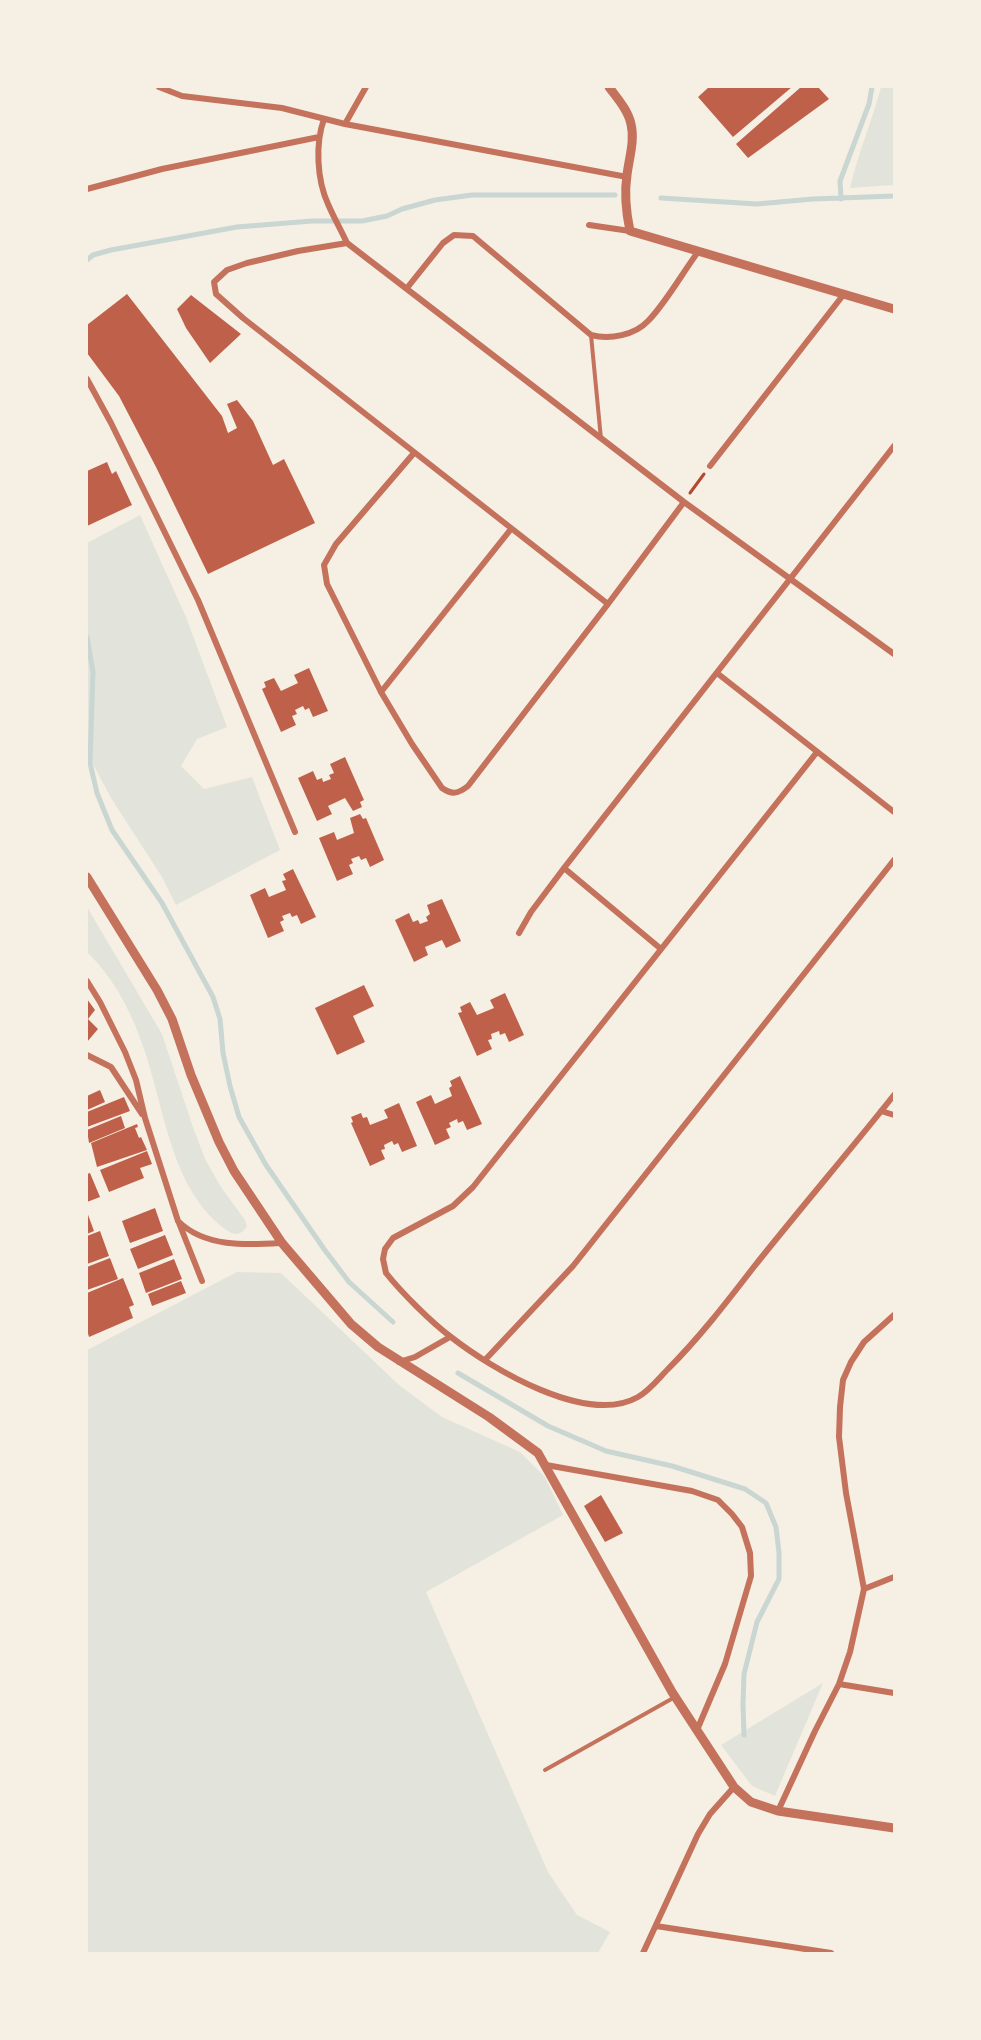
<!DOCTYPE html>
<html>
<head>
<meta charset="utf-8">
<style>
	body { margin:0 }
	#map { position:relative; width:981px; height:2040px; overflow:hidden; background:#f6efe4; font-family:"Asap Condensed",sans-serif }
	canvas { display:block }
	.frame { position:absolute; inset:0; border:88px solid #f6efe4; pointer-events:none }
</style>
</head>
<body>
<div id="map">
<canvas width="981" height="2040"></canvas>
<div class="frame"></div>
</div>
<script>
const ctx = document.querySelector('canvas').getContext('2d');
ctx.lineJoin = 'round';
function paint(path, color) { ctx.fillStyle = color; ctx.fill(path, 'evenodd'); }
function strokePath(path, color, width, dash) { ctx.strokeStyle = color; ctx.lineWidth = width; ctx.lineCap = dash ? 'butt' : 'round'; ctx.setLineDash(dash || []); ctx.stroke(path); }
const green = new Path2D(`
	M881 87H894V185L850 188C858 153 872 121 881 87Z
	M140 515 186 617 227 727 197 739 181 766 204 789 252 777 280 850 176 905 162 877 111 798 87 753V543Z
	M87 907 162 1034 194 1130 206 1161 221 1187 245 1220 247 1226C241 1236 234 1236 225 1229 168 1187 164 1099 140 1038 129 1007 111 975 87 952Z
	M237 1272 281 1273 399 1385 442 1417 520 1452 545 1477 563 1515 426 1592 548 1872 577 1915 610 1932 598 1953H87V1350Z
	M823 1683 775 1796 752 1786 721 1745Z`);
const stream = new Path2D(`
	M661 198 757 204 813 199 894 196
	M841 199 840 181 869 104 872 87
	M87 260 93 255 111 250 237 227 312 221H362L387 216 402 209 435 200 472 195H615
	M87 637 93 672 90 763 97 793 112 830 162 903 213 997 220 1019 223 1053 230 1086 239 1117 266 1165 324 1249 349 1282 393 1322
	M458 1373 548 1426 606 1451 672 1466 745 1489 766 1503 776 1527 779 1553V1579L757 1622 744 1674 743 1704 744 1735`);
const building = new Path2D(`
	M709 87H792L733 137 698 97Z
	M801 87H818L829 99 748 158 736 144Z
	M127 294 222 416 228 433 237 428 227 404 237 400 253 421 273 465 284 459 315 523 208 574 156 467 119 396 87 353V325Z
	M191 295 241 334 210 363 186 328 177 309Z
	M107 462 112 474 116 471 132 505 87 526V471Z
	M309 668 328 711 313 717 309 708 305 710 303 706 295 710 297 714 292 716 296 725 281 732 262 689 266 687 264 682 274 678 281 691 298 683 294 675Z
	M345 757 364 800 360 802 362 807 353 811 345 798 328 806 332 814 317 821 298 778 313 771 317 780 322 778 323 782 331 779 329 775 334 773 330 764Z
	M360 814 363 819 366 818 384 860 370 867 366 858 361 860 359 856 351 859 353 863 349 865 353 874 337 881 319 838 334 832 337 840 354 833 350 818Z
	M293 869 316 917 301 924 297 915 292 917 290 913 282 916 284 920 280 922 284 931 268 938 250 895 265 888 269 897 286 890 282 881 286 880 283 874Z
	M442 899 461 941 446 948 442 940 437 942 425 947 428 955 414 962 395 920 409 913 413 922 418 920 420 924 428 921 426 917 430 914 427 905Z
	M364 985 374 1006 353 1016 365 1042 337 1055 315 1008Z
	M505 993 524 1035 509 1042 505 1033 500 1035 499 1031 491 1034 492 1039 488 1040 492 1049 477 1056 458 1013 462 1012 460 1007 470 1002 477 1015 494 1008 490 1000Z
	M87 999 95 1010 88 1019 98 1029 87 1042Z
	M460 1076 482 1124 467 1130 463 1121 458 1123 457 1119 449 1123 451 1127 446 1129 450 1138 435 1145 416 1102 431 1095 435 1104 452 1096 449 1088 452 1086 450 1081Z
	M100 1090 105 1102 87 1110V1096Z
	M124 1097 130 1111 87 1127V1112Z
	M399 1103 417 1146 402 1152 398 1143 394 1145 392 1141 384 1145 385 1149 381 1150 385 1159 370 1166 351 1123 353 1122 351 1117 361 1113 363 1118 367 1117 370 1125 388 1118 384 1110Z
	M121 1116 125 1128 89 1143 87 1130Z
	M137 1124 138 1127 135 1128 139 1138 141 1137 147 1150 97 1167 91 1143Z
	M147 1151 152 1164 140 1168 144 1178 109 1192 100 1170Z
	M90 1173 100 1197 87 1202V1174Z
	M155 1208 163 1231 130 1243 122 1221Z
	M87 1212 94 1231 87 1234Z
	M100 1231 109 1256 87 1264V1236Z
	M165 1235 173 1255 138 1269 130 1249Z
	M110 1258 118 1279 87 1290V1267Z
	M174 1259 182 1279 146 1293 139 1273Z
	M123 1278 134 1305 129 1307 133 1318 89 1337 87 1330V1293Z
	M181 1281 186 1293 152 1306 148 1294Z
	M601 1495 623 1533 605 1542 584 1506Z`);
const path = new Path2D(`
	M690 493 704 474`);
const service = new Path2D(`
	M591 335 601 439
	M545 1770 675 1697`);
const minor = new Path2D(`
	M159 87 182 96 282 108 345 124 627 177
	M324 119C315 144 317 180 328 204 334 218 341 230 347 243L684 502 894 654
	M345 124 366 87
	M87 189 162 169 319 137
	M589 225 630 231
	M347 243 298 251 247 263 227 270 214 282 216 294 243 318 608 604
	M407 288 443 243 454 235 473 236 591 335C610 340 635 335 648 321 665 304 683 272 698 252
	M87 379 111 423 198 600 295 832
	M414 453 336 544 324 565 327 584 381 692 412 744 442 788C452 795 458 794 468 786L608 604 684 502
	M710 466 844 294
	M717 673 894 812
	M381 692 511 529
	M817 752 473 1187 453 1206 393 1238 385 1249 383 1259 386 1273C402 1293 431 1322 451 1337 492 1369 587 1426 638 1397 650 1390 659 1378 668 1369 699 1338 726 1303 753 1268 799 1210 848 1153 894 1095
	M564 868 661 949
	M519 933 531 912 564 868 894 446
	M87 981 100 1002 125 1052 136 1080 145 1118 178 1221C205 1248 248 1245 282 1243
	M87 1055 111 1067 142 1114
	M881 1111 894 1115
	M179 1223 202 1281
	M485 1360 573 1266 894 860
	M399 1362 415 1357 450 1337
	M546 1465 692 1491 718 1500 732 1514 742 1527 750 1553 751 1576 725 1664 697 1730
	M864 1589 894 1577
	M839 1684 894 1693
	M778 1811 815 1731 839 1684 850 1652 864 1589 846 1493 839 1437 840 1407 843 1380 851 1362 864 1342 894 1315
	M656 1926 831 1953
	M643 1953 698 1834 710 1814 734 1787`);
const tertiary = new Path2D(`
	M609 87C617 98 628 110 631 124 635 141 629 158 627 175 624 194 626 212 630 231L894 309
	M87 877 157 990 172 1019 191 1075 219 1142 234 1171 282 1243 351 1324 378 1347 489 1417 538 1453 672 1692 734 1787 751 1802 778 1811 894 1828`);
paint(green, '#e2e4dc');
strokePath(stream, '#c9d6d2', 5);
paint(building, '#bf614a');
strokePath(path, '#b5482f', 3);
strokePath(service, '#c5725c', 4);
strokePath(minor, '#c5725c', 6);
strokePath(tertiary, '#c5725c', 9);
</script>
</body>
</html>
